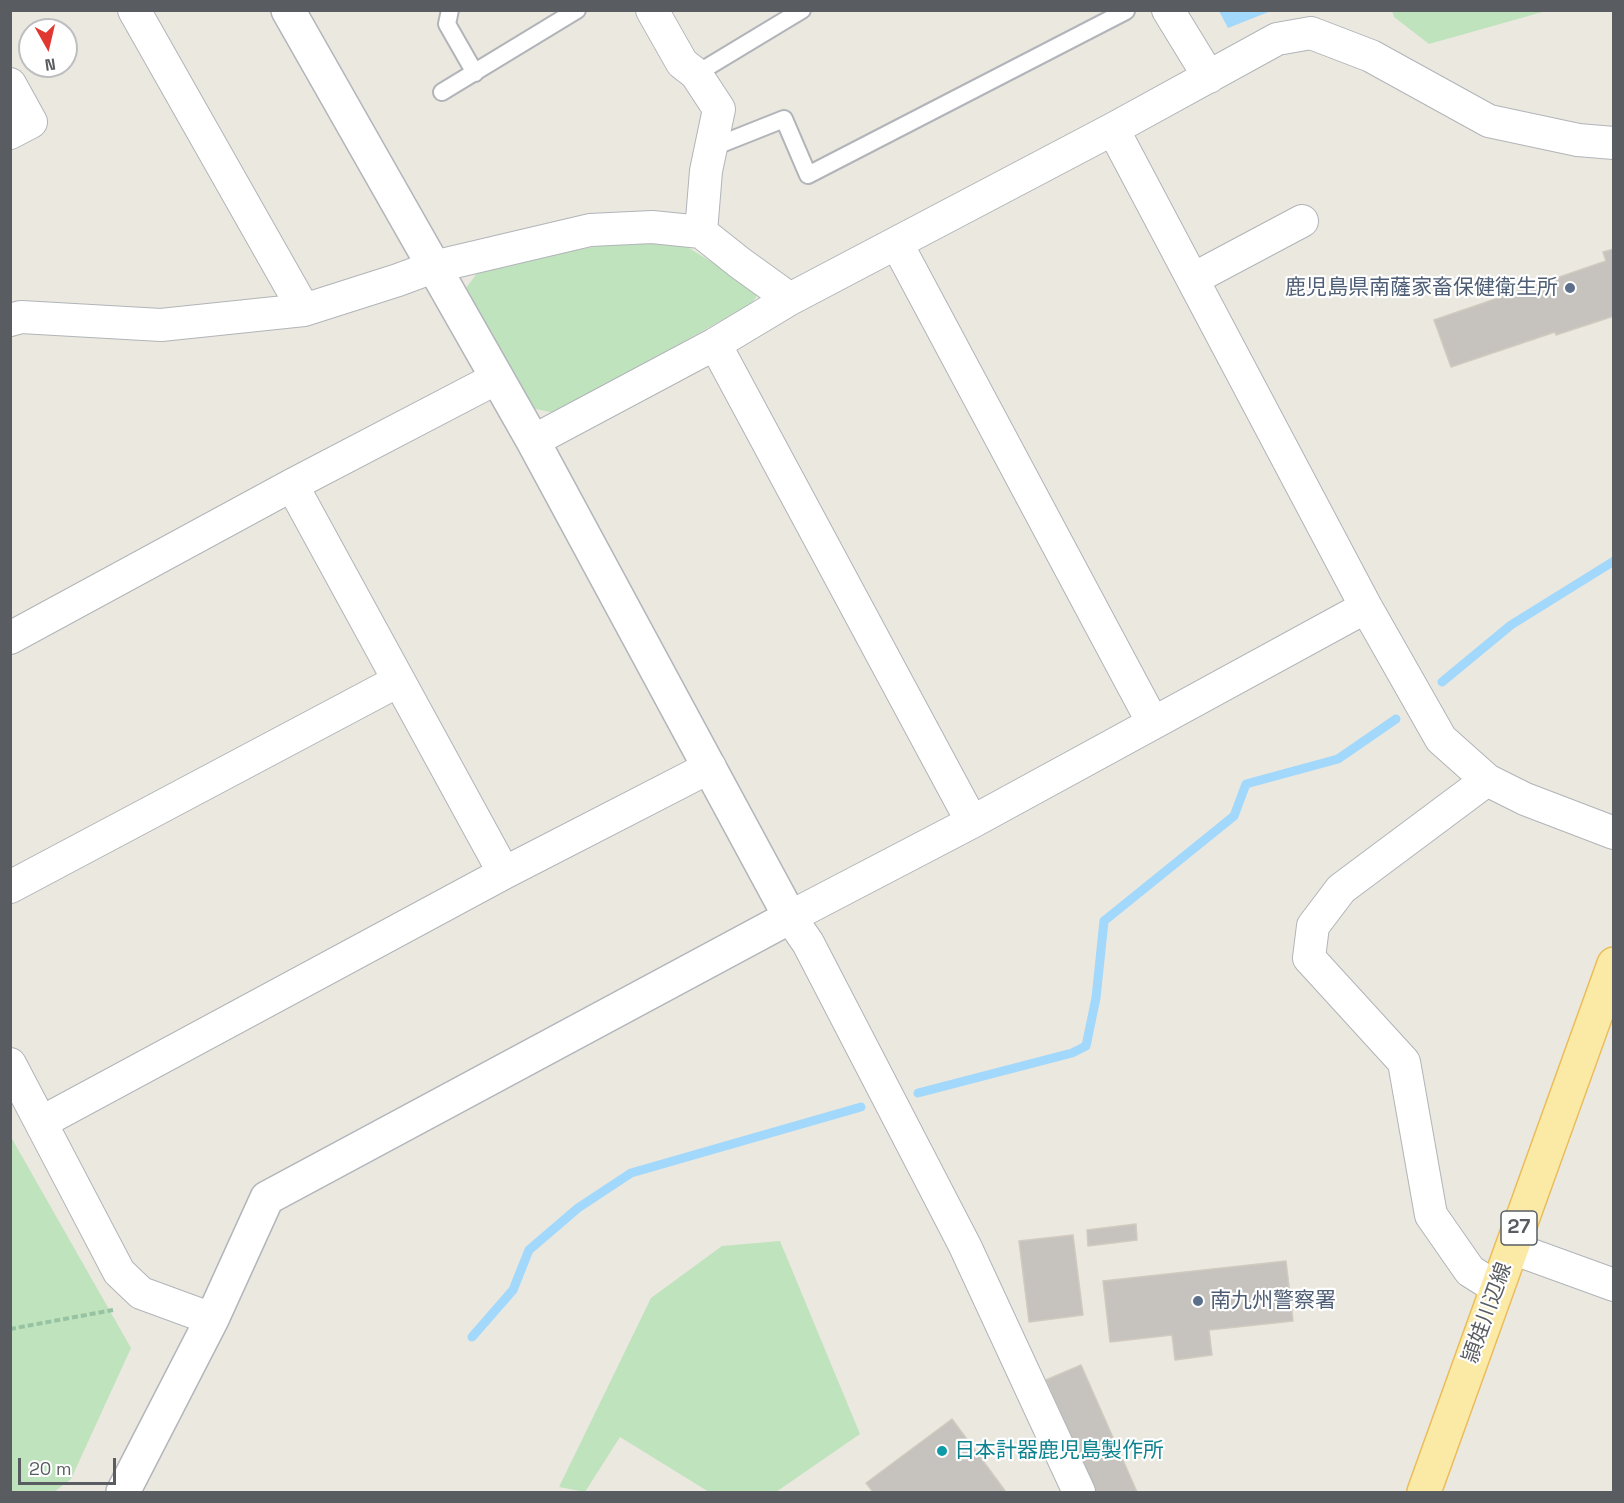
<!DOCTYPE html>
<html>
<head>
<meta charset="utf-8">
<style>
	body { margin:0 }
	#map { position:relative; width:1624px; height:1503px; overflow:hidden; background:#ebe8e0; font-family:"Space Grotesk",sans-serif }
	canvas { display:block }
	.frame { position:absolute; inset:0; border:12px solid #595d61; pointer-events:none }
	.north { position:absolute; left:18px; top:18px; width:60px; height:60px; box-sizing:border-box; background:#fff; border:2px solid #bdbec0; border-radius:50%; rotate:172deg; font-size:16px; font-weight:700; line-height:24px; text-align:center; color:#595d61 }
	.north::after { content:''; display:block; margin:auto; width:21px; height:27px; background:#e13731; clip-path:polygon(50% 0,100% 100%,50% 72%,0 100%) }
	.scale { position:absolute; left:18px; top:1458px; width:98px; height:27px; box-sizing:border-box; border:3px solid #595d61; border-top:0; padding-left:8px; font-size:18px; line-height:21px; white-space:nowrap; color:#595d61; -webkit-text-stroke:4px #fff; paint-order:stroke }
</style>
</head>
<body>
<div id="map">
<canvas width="1624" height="1503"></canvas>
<div class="frame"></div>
<div class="north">N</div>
<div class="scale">20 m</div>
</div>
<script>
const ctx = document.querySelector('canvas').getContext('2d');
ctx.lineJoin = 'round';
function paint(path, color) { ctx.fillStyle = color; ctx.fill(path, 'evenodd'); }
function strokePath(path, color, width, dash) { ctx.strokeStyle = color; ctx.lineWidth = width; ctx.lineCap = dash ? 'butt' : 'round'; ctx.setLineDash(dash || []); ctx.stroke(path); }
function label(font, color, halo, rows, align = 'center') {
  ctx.font = font + ' "Space Grotesk","Noto Sans JP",sans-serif'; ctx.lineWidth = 4.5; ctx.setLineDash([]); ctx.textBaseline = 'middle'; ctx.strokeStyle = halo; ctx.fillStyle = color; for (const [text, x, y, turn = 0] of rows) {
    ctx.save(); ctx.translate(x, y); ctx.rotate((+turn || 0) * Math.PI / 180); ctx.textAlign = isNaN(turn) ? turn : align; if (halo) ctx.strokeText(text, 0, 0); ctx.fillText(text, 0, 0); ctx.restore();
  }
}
const green = new Path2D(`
	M1392 11V10L1546 11 1429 44 1394 17Z
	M646 237 689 248 760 292 751 304 555 413 531 408 466 288 481 268Z
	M11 1137 131 1348 71 1479 54 1492H11Z
	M780 1241 860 1434 776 1492H709L620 1437 585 1492 559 1487 651 1298 722 1246Z`);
const water = new Path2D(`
	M1219 11H1271L1228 28Z`);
const stream = new Path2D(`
	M1442 682 1511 625 1614 561
	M918 1093 1072 1053 1086 1046 1096 998 1104 921 1234 816 1246 784 1338 759 1396 719
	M472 1337 513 1290 529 1250 578 1208 631 1173 861 1107`);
const building = new Path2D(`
	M1614 249V316L1556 335 1555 332 1451 367 1434 320 1606 261 1603 252Z
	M1136 1224 1137 1240 1088 1246 1087 1230Z
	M1073 1235 1083 1315 1029 1322 1019 1241Z
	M1286 1261 1293 1321 1209 1330 1212 1355 1175 1360 1172 1335 1110 1342 1103 1281Z
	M1081 1365 1137 1492H1095L1046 1380Z
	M952 1419 1006 1492H873L866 1483Z`);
const path = new Path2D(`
	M10 1329 113 1310`);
const lane = new Path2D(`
	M450 10 447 24 475 73
	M696 74 802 10
	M442 92 577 10
	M711 148 784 119 808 175 1126 11`);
const street = new Path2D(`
	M134 10 304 310
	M652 10 682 63 696 74 719 109 706 171 701 232
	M1168 10 1209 77
	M10 84 31 122 10 133
	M1113 129 1366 607 1441 739 1487 780 1525 799 1614 833
	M897 244 1153 723
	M1193 279 1302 221
	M10 320 21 317 161 325 304 310 398 280 433 267 590 230 652 227 701 232 740 263 790 299
	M715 344 972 822
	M533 441 715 344 790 299 1113 129 1277 39 1311 33 1371 56 1489 121 1578 140 1614 143
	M292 485 504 873
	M10 638 292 485 497 378
	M1487 780 1341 889 1313 926 1309 958 1404 1062 1431 1215 1470 1271 1497 1288
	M10 887 398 681
	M10 1064 119 1272 141 1293 212 1319
	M42 1122 504 873 710 767
	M1512 1248 1614 1285
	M1079 1492 965 1246 808 943 790 917 972 822 1366 607`);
const secondary = new Path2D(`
	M123 1492 212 1319 267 1198 790 917 533 441 288 10`);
const primary = new Path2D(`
	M1424 1492 1614 964`);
const markers = [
	[1570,288,6,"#5c6f8a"],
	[1198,1301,6,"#5c6f8a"],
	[942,1451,6,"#0f9aa8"]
];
const shields = [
	[1519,1228,36]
];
const shieldNames = [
	["27",1519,1228]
];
const serviceNames = [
	["鹿児島県南薩家畜保健衛生所",1558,288],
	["南九州警察署",1210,1301,"left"]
];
const streetNames = [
	["頴娃川辺線",1488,1313,-70]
];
const cultureNames = [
	["日本計器鹿児島製作所",954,1451]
];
paint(green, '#bfe3bd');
paint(water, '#a1d8fb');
strokePath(stream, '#a1d8fb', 9);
paint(building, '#c6c3be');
strokePath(building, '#d0cabf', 1.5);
strokePath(lane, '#b1b4b8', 20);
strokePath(street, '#b1b4b8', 34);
strokePath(secondary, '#b2b6bb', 36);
strokePath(primary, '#ebbc5a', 36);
strokePath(path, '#97c3a2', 4, [6, 3]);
strokePath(lane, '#fff', 16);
strokePath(street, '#fff', 32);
strokePath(secondary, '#fff', 33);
strokePath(primary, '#fbeaa5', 33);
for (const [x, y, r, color] of markers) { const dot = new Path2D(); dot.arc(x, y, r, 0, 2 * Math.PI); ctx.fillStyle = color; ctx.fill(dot); strokePath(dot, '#fff', 2); }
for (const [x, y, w] of shields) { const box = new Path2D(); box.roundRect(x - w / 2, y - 17, w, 34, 4.5); ctx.fillStyle = '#fff'; ctx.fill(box); strokePath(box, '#595d61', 1.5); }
label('bold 20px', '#595d61', null, shieldNames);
label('21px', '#4e5e75', '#fff', serviceNames, 'right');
label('21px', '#595d61', '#fff', streetNames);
label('21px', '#0d838f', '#fff', cultureNames, 'left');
</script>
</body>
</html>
